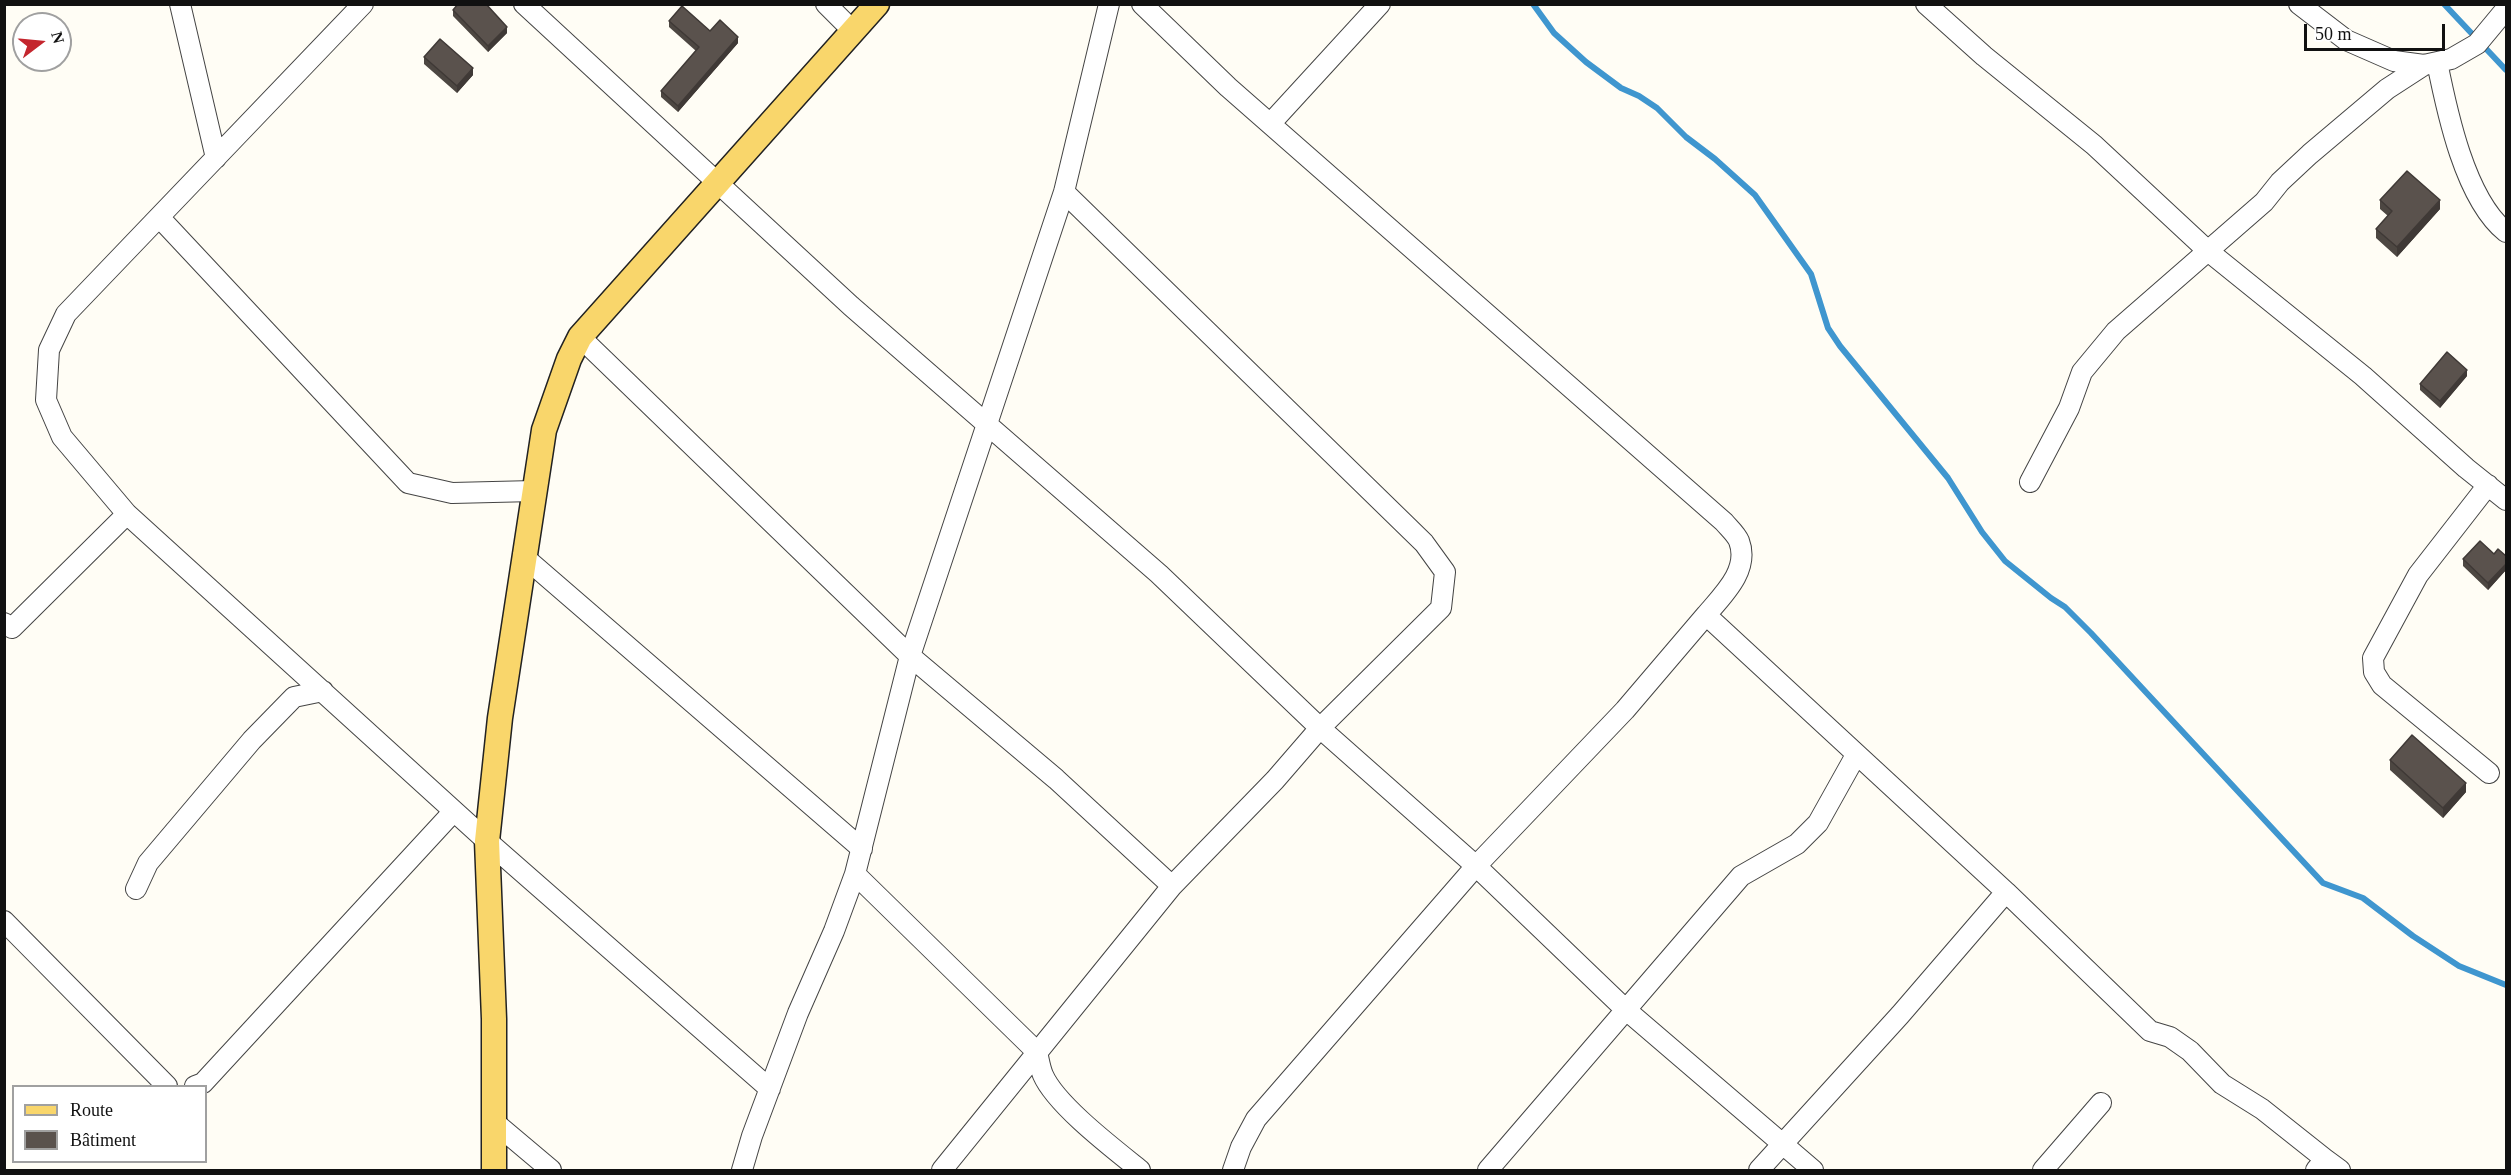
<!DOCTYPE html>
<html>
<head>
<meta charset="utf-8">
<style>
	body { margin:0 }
	#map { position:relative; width:2511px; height:1175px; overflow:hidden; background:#fffdf5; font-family:"Times New Roman",serif }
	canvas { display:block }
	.frame { position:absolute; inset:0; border:6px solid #111; pointer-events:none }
	.legend { position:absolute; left:12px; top:1085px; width:195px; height:78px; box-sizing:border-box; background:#fff; border:2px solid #a0a0a0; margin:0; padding:8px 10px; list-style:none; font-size:18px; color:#111 }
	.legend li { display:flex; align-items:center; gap:12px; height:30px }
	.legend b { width:30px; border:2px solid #a0a0a0 }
	.north { position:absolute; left:12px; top:12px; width:60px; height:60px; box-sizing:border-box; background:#fff; border:2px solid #a0a0a0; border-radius:50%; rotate:74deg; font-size:16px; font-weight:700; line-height:24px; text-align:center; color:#111 }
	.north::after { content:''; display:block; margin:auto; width:21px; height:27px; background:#c4262e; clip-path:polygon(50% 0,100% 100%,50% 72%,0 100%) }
	.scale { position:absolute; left:2304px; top:24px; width:141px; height:27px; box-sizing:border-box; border:3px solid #111; border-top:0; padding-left:8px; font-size:18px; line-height:21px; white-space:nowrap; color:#111; -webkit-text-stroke:4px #fff; paint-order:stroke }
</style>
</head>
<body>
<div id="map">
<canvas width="2511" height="1175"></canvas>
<div class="frame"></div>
<ul class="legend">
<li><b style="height:8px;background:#f9d66b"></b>Route</li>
<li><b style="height:16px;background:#5a524d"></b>Bâtiment</li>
</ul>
<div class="north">N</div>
<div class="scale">50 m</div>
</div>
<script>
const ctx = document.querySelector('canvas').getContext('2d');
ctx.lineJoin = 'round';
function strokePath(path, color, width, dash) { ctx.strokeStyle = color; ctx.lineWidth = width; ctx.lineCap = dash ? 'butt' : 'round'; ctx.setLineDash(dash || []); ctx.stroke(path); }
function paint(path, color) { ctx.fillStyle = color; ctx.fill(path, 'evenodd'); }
const stream = new Path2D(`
	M1533 4 1554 33 1586 62 1621 88 1639 96 1657 108 1686 137 1715 159 1755 195 1811 274 1828 328 1840 346 1948 478 1982 532 2005 561 2051 598 2065 607 2091 633 2323 883 2363 898 2413 936 2459 966 2506 985
	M2444 4 2506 70`);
const minor = new Path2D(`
	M180 4 216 158
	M363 4 66 314 49 350 46 400 62 437 127 514 487 841 770 1089
	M524 4 851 306 1159 574 1320 728 1476 866 1625 1009 1813 1170
	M826 4 853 31
	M1142 4 1228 87 1724 522C1729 528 1736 534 1739 541 1750 570 1723 595 1706 615
	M1926 4 1984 56 2094 145 2208 251 2363 376 2466 468 2506 500
	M2299 4 2346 40 2394 61 2424 65
	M2437 62C2447 112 2465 199 2506 232
	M1270 124 1380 4
	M159 217 408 483 452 493 534 491
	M580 337 910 656 1056 779 1172 886
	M2030 482 2069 408 2082 372 2116 331 2264 202 2280 182 2310 154 2387 89 2424 65 2451 59 2477 44 2506 9
	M2488 485 2418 575 2373 658 2374 672 2382 685 2489 773
	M523 556 862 849
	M4 623 12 628 127 514
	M855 874 1037 1052C1039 1060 1040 1068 1043 1075 1056 1105 1114 1149 1140 1170
	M136 889 148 863 252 740 294 697 323 691
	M2006 892 2150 1031 2170 1037 2190 1051 2222 1084 2262 1109 2325 1159 2316 1170
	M4 921 167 1086
	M195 1086 203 1083 454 811
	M494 1122 551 1170
	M2325 1159 2340 1170
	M742 1170 752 1136 798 1013 834 931 855 874 910 656 1064 192 1109 4
	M942 1170 1172 886 1275 780 1320 728 1441 608 1445 572 1424 543 1064 192
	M1233 1170 1241 1147 1256 1119 1476 866 1625 710 1706 615 2006 892 1900 1015 1759 1170
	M1488 1170 1741 876 1797 844 1818 823 1856 755
	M2043 1170 2101 1103`);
const major = new Path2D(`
	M494 1170V1019L487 841 500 718 544 430 569 359 580 337 877 4`);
const wall = new Path2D(`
	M453 10 507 33 488 52 453 16Z
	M669 21 710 31 738 43 678 112 661 97V91L696 51 669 27Z
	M424 57 473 75 457 93 424 64Z
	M2380 200 2440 209 2397 257 2376 238V229L2388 216 2380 209Z
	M2467 376 2440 408 2420 390V384Z
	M2494 554 2506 556V570L2488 590 2463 566V559Z
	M2390 760 2466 792 2443 818 2390 770Z`);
const shadedWall = new Path2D(`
	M507 27V33L488 52V46Z
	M738 37V43L678 112V106Z
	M473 68V75L457 93V86Z
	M2440 200V209L2397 257V247Z
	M2467 370V376L2440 408V401Z
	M2506 564V570L2488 590V583Z
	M2466 783V792L2443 818V808Z`);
const building = new Path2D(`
	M458 4H486L507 27 488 46 453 10Z
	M682 6 710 31 720 20 738 37 678 106 661 91 699 47 669 21Z
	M440 39 473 68 457 86 424 57Z
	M2407 171 2440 200 2397 247 2376 229 2392 211 2380 200Z
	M2447 352 2467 370 2440 401 2420 384Z
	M2480 541 2494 554 2498 549 2506 556V564L2488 583 2463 559Z
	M2412 735 2466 783 2443 808 2390 760Z`);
strokePath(stream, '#3f96cf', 6);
strokePath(minor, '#444', 22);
strokePath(major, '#222', 27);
strokePath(minor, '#fff', 20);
strokePath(major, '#f9d66b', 24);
paint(wall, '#4d4742');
paint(shadedWall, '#3f3936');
paint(building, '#5a524d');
strokePath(building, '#3f3936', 1.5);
</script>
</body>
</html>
